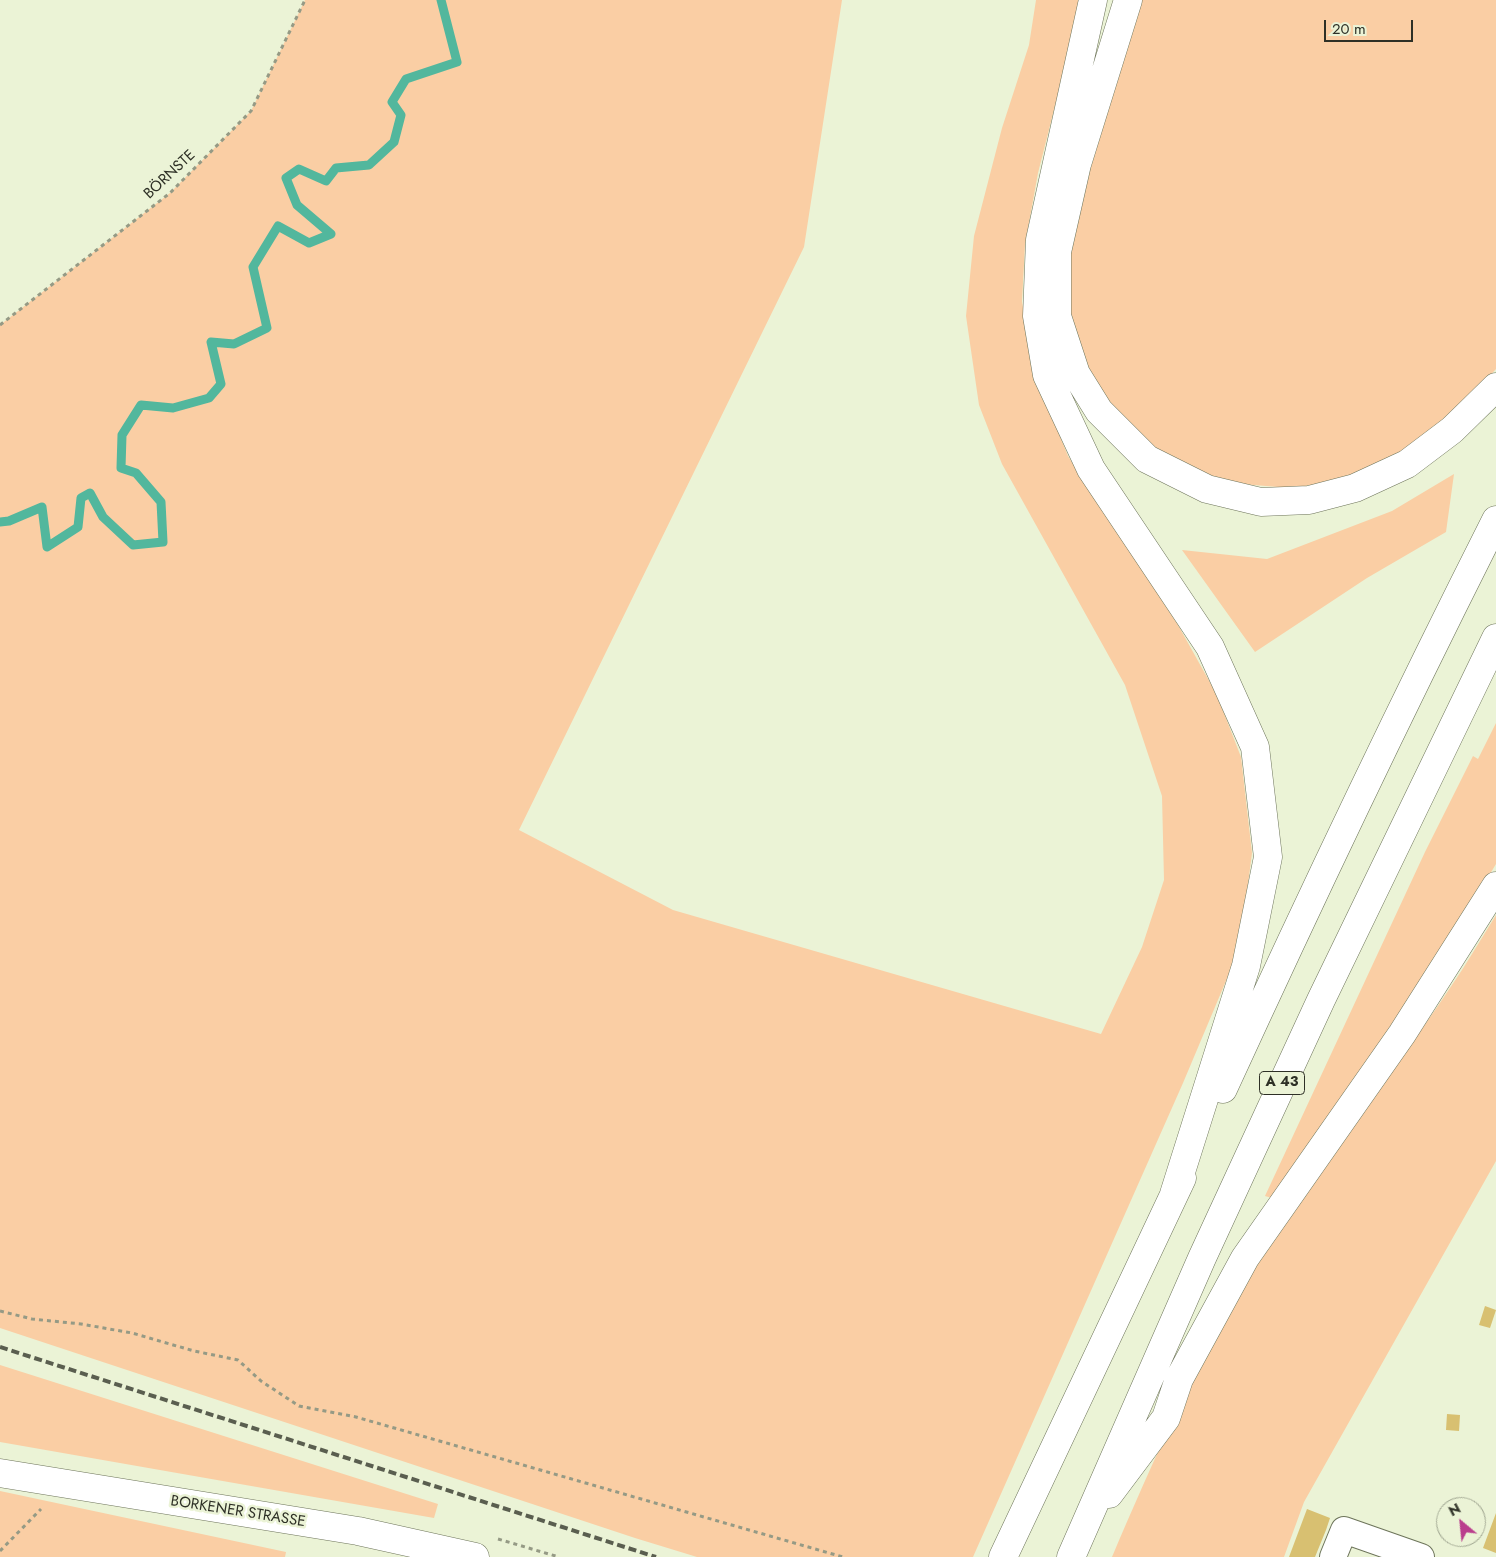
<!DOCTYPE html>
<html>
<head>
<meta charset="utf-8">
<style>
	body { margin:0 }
	#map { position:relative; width:1496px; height:1557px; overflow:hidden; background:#ebf3d6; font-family:Jost,sans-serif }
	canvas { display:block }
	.north { position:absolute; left:1436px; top:1497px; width:50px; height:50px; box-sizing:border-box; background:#ebf3d6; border:1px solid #9fa590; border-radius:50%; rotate:332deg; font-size:14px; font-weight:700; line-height:20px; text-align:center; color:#2e3026 }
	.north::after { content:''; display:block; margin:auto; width:18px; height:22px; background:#ba3e8d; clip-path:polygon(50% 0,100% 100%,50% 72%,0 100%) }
	.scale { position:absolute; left:1324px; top:20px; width:89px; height:22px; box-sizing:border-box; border:2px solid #2e3026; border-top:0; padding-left:6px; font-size:15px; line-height:18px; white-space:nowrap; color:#2e3026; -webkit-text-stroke:4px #ebf3d6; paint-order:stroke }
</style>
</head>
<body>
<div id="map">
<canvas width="1496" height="1557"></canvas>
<div class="north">N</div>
<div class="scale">20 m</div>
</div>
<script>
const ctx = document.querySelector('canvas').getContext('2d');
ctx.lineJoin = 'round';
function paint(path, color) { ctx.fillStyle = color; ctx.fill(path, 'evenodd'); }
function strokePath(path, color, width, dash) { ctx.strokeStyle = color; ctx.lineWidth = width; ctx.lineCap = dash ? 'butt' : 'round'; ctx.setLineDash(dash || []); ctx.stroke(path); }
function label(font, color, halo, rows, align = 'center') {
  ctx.font = font + ' Jost,sans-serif'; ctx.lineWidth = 5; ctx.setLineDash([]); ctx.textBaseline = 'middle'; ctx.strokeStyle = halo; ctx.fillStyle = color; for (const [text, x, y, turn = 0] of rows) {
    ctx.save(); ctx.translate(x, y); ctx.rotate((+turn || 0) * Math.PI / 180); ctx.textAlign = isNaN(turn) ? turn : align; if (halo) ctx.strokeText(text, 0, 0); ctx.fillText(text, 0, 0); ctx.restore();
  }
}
const green = new Path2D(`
	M305 0H842L804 247 519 830 673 910 1101 1034 1142 947 1164 880 1162 796 1125 685 1002 464 979 405 966 316 974 236 1002 128 1029 45 1036 0H1080L1073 35 1038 173 1025 245 1022 301 1032 366 1068 456 1178 625 1217 695 1241 757 1252 853 1245 908 1231 969 1183 1083 973 1557H697L635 1538 0 1328V325L170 193 251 111Z
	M1142 0H1496V369L1466 402 1425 437 1381 465 1333 482 1290 488 1242 484 1202 473 1154 449 1109 405 1076 347 1064 283 1073 225Z
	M1454 474 1446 532 1367 578 1255 652 1182 550 1267 559 1392 511Z
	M1496 723V864L1458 927 1418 989 1272 1198 1265 1196 1425 852 1473 756 1478 759Z
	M1496 915V1161L1304 1502 1284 1557H1112C1153 1461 1195 1366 1249 1276 1311 1175 1386 1084 1452 985 1467 963 1481 939 1496 915Z
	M0 1365 438 1504 434 1518 0 1442Z
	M0 1491 286 1552 285 1557H0Z`);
const stream = new Path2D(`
	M0 522 9 521 42 507 47 547 78 527 81 498 90 493 103 517 133 545 163 542 161 502 136 473 121 468 122 435 141 405 173 408 209 398 221 384 211 342 234 344 267 328 253 267 278 226 309 243 331 234 297 205 286 178 299 169 326 181 336 168 369 165 394 142 401 115 392 102 406 79 457 62 441 0`);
const building = new Path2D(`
	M1485 1306 1496 1310 1490 1328 1479 1325Z
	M1447 1414 1460 1415 1459 1431 1446 1430Z
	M1307 1509 1330 1518 1326 1530 1315 1557H1289Z
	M1496 1513V1553L1483 1548Z`);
const path = new Path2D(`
	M0 325 170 193 251 111 305 0
	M0 1311 32 1319 81 1324 132 1333 194 1351 238 1360 261 1381 299 1406 356 1417 843 1557
	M498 1539 559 1557
	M0 1551 41 1509`);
const minor = new Path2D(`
	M1333 1557 1344 1530 1421 1557`);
const tertiary = new Path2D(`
	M0 1473 358 1531 475 1557`);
const motorway = new Path2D(`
	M1093 0 1040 240 1037 316 1047 375 1091 469 1210 647 1255 747 1268 857 1246 966 1174 1194
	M1128 0 1077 164 1057 252V316L1076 374 1099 411 1147 459 1207 489 1261 502 1309 500 1355 488 1407 464 1452 430 1496 387
	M1223 1089C1311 897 1401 708 1496 520
	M1109 1494 1166 1418 1179 1379 1245 1258 1402 1034 1496 886
	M1003 1557 1182 1178
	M1071 1557 1202 1258 1321 1000 1496 638`);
const rail = new Path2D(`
	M0 1347 656 1557`);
const shields = [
	[1282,1083,45]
];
const shieldNames = [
	["A 43",1282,1083]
];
const streetNames = [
	["BÖRNSTE",170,175,-43],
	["BORKENER STRASSE",238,1512,9]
];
paint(green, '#facea4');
strokePath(stream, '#52b79d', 9);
paint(building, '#d8c071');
strokePath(minor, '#6d745a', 28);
strokePath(tertiary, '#6d745a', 29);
strokePath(motorway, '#6d745a', 29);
strokePath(path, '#959a85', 3, [4, 4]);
strokePath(minor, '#fff', 26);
strokePath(tertiary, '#fff', 28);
strokePath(motorway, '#fff', 28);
strokePath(rail, '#5a5e4f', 4, [8, 4]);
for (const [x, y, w] of shields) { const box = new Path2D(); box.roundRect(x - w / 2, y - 11.5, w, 23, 4); ctx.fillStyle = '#ebf3d6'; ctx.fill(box); strokePath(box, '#2e3026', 1); }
label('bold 14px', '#2e3026', null, shieldNames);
label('15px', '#2e3026', '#ebf3d6', streetNames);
</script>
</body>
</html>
